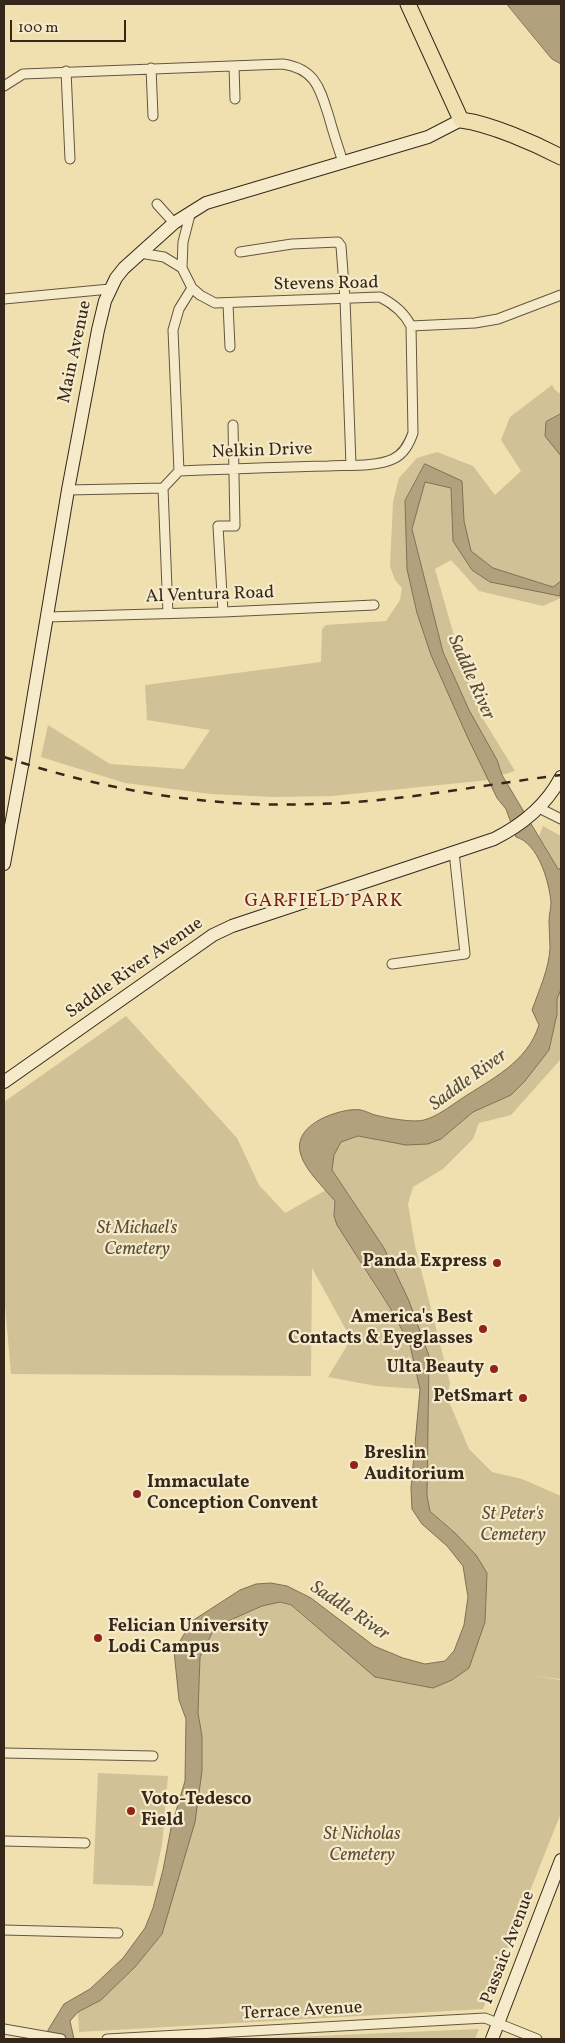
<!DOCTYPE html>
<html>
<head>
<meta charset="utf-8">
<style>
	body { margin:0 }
	#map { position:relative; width:565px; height:2043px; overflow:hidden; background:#f0e0af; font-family:Vollkorn,serif }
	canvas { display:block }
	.frame { position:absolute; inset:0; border:5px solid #36271b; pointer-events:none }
	.scale { position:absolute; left:10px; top:20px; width:116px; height:22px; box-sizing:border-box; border:2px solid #36271b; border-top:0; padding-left:6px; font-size:15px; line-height:18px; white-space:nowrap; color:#36271b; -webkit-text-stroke:4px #f5ebcb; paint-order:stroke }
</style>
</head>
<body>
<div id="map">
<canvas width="565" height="2043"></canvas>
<div class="frame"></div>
<div class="scale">100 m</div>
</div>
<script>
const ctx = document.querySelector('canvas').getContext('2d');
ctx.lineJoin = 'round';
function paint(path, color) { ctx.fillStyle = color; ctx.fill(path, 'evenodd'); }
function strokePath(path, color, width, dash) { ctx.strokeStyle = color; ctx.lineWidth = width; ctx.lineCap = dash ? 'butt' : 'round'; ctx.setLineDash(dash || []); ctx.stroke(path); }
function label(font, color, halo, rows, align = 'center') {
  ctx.font = font + ' Vollkorn,serif'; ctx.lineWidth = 4.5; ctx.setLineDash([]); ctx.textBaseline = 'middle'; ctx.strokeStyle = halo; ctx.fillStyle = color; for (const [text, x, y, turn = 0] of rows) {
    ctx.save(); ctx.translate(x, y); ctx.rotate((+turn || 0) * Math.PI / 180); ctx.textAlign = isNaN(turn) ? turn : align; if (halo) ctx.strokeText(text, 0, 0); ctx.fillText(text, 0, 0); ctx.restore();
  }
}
const green = new Path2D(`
	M552 385 555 390 561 394V414L546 422 550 441 561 456V582L553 587 493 568 471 551 464 521 461 481 425 465 405 501 407 569 417 613 431 655 489 780 332 796 273 797 211 794 125 783 41 757 48 725 110 764 184 769 210 730 147 720 145 685 321 662 322 629 326 625 386 621 400 600 402 588 395 580 390 566 393 502 399 478 417 458 437 452 473 466 495 495 521 471 501 440 510 417Z
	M425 482 451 488 453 541 472 570 560 596 561 595V598L543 606 479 591 451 560 435 569 455 639 480 714 515 771 502 775 497 760 469 710 443 652 412 529Z
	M543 826 561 836V869H558L539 836Z
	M561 989V1059L511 1115 479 1123 473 1139 443 1169 413 1187 408 1204 415 1246 450 1383 447 1397 469 1449 492 1472 522 1479 561 1496V1679L533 1676 561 1680V1813L483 2009 79 2032 78 2012 101 2000 135 1967 162 1934 202 1736 198 1713 200 1657 212 1633 219 1625 262 1606 280 1602 291 1606 324 1634 433 1688 485 1622 487 1573 476 1555 455 1533 430 1510 427 1496 429 1356 384 1248 332 1170 334 1155 341 1142 358 1136 406 1145 441 1139 473 1112 511 1095 549 1050 557 1014 556 999Z
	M126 1016 237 1138 259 1185 285 1213 326 1190 335 1201 334 1216 378 1291 392 1311 410 1345 420 1389 376 1386 328 1377 351 1339 312 1268 311 1376 11 1374 4 1294V1102Z
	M98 1773 168 1776 162 1845 153 1886 93 1884Z
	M479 2029 475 2039H248Z`);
const water = new Path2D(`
	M507 4H561V64L552 59Z
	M561 414V456L545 436 546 422Z
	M425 464 462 481 464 521 471 551 493 568 553 587 561 581 560 596 490 582 472 570 453 541 451 488 425 482 412 529 443 652 469 710 497 760 502 775 558 869H561V989L557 999V1014L549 1050 525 1081 511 1095 473 1112 441 1139 428 1144 406 1145 358 1136 341 1142 334 1155 332 1170 384 1248 409 1301 429 1356 427 1496 430 1511 455 1533 476 1555 487 1573 485 1622 469 1668 452 1680 433 1688 375 1677 291 1605 280 1602 262 1606 219 1625 212 1633 200 1657 198 1713 202 1736V1771L195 1822 162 1934 135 1967 101 2000 78 2012 70 2021 74 2039H49L48 2030 64 2004 90 1989 123 1958 145 1928 153 1908 163 1870 171 1828 185 1781 186 1719 179 1700 174 1651 192 1621 240 1590 256 1584 271 1583 287 1586 311 1598 374 1646 403 1658 425 1664 445 1661 454 1651 464 1625 468 1597 463 1566 447 1546 422 1524 412 1509 411 1488 420 1389 410 1345 392 1311 337 1225 334 1216 335 1201C314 1176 275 1144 321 1119 331 1114 349 1108 361 1110 366 1111 371 1114 375 1115 387 1118 413 1123 424 1120 438 1116 449 1107 461 1099 491 1079 527 1063 539 1025L532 1010C539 990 549 969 550 948 550 939 549 930 549 921 549 915 551 908 551 902 549 881 538 843 516 837L506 809 497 798 467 736 431 655 417 613 407 569 405 501Z`);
const street = new Path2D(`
	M234 66 235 99
	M151 68 153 116
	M66 71 70 159
	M4 86 23 74 283 64C316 69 320 89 329 117 333 132 338 147 343 162
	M157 204 174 223
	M240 252 292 244 338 242 341 246 345 299 351 465
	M140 253 164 257 182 268 192 288 200 295 215 303 380 297C394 304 404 312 411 326L475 323 498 319 561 295
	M182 268 183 242 191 211
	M4 299 110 289
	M228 304 230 347
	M179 471C228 469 278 467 328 466 347 465 376 467 393 459 404 454 409 444 413 433L411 326
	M179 471 173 330 179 309 192 288
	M163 488 168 614
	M68 490 163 488 179 471
	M223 612 218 526H235L233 425
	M47 617 223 612 374 605
	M539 808 561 819
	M392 964 465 954 454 852
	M4 1753 153 1756
	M4 1841 85 1843
	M4 1930 118 1933
	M4 2029 61 2039
	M107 2039 485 2018 537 2039`);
const secondary = new Path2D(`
	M4 864 22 766 68 490 98 330 105 301 116 278 124 268 174 223 206 203 428 137 461 120
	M4 1082 213 935 232 926 494 839C522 825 546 806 561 777
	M492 2039 561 1860`);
const primary = new Path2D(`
	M408 4 461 120C491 124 534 143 561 157`);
const rail = new Path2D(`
	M4 757C107 791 208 808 317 804 399 802 480 785 561 775`);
const markers = [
	[497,1263,5,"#8f2418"],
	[483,1329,5,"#8f2418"],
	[494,1369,5,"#8f2418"],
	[523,1398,5,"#8f2418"],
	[354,1465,5,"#8f2418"],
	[137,1494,5,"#8f2418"],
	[98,1638,5,"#8f2418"],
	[131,1811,5,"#8f2418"]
];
const streetNames = [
	["Stevens Road",326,285,-1],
	["Main Avenue",76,352,-78],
	["Nelkin Drive",262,452,-2],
	["Al Ventura Road",210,596,-2],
	["Saddle River Avenue",135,969,-35],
	["Passaic Avenue",509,1948,-69],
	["Terrace Avenue",302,2012,-3]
];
const parkNames = [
	["St Michael's",137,1230],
	["Cemetery",137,1251],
	["St Peter's",513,1516],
	["Cemetery",513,1537],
	["St Nicholas",362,1836],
	["Cemetery",362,1857]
];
const poiNames = [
	["Panda Express",487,1263],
	["America's Best",473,1319],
	["Contacts & Eyeglasses",473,1340],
	["Ulta Beauty",484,1369],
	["PetSmart",513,1398],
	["Breslin",364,1455,"left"],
	["Auditorium",364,1476,"left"],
	["Immaculate",147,1484,"left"],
	["Conception Convent",147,1505,"left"],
	["Felician University",108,1628,"left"],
	["Lodi Campus",108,1649,"left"],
	["Voto-Tedesco",141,1801,"left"],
	["Field",141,1822,"left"]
];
const waterNames = [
	["Saddle River",470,678,66],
	["Saddle River",469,1081,-36],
	["Saddle River",349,1612,34]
];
const neighbourhoodNames = [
	["GARFIELD PARK",324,903]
];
paint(green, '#d0c196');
paint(water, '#b1a17d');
strokePath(water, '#807056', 1);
strokePath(street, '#645540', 11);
strokePath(secondary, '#36271b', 14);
strokePath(primary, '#36271b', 17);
strokePath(street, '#f5ebcb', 9);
strokePath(secondary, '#f5ebcb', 12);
strokePath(primary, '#f0e0af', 15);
strokePath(rail, '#36271b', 2.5, [9, 9]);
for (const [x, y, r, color] of markers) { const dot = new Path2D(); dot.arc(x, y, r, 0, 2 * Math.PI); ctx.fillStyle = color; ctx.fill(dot); strokePath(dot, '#f5ebcb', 2); }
label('18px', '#36271b', '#f5ebcb', streetNames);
label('italic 18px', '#5c4e3a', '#f5ebcb', parkNames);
label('bold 18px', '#36271b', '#f5ebcb', poiNames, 'right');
label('italic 19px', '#5b4c38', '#f5ebcb', waterNames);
ctx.letterSpacing = '1px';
label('19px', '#7a1f14', '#f5ebcb', neighbourhoodNames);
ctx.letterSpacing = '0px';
</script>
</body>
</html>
